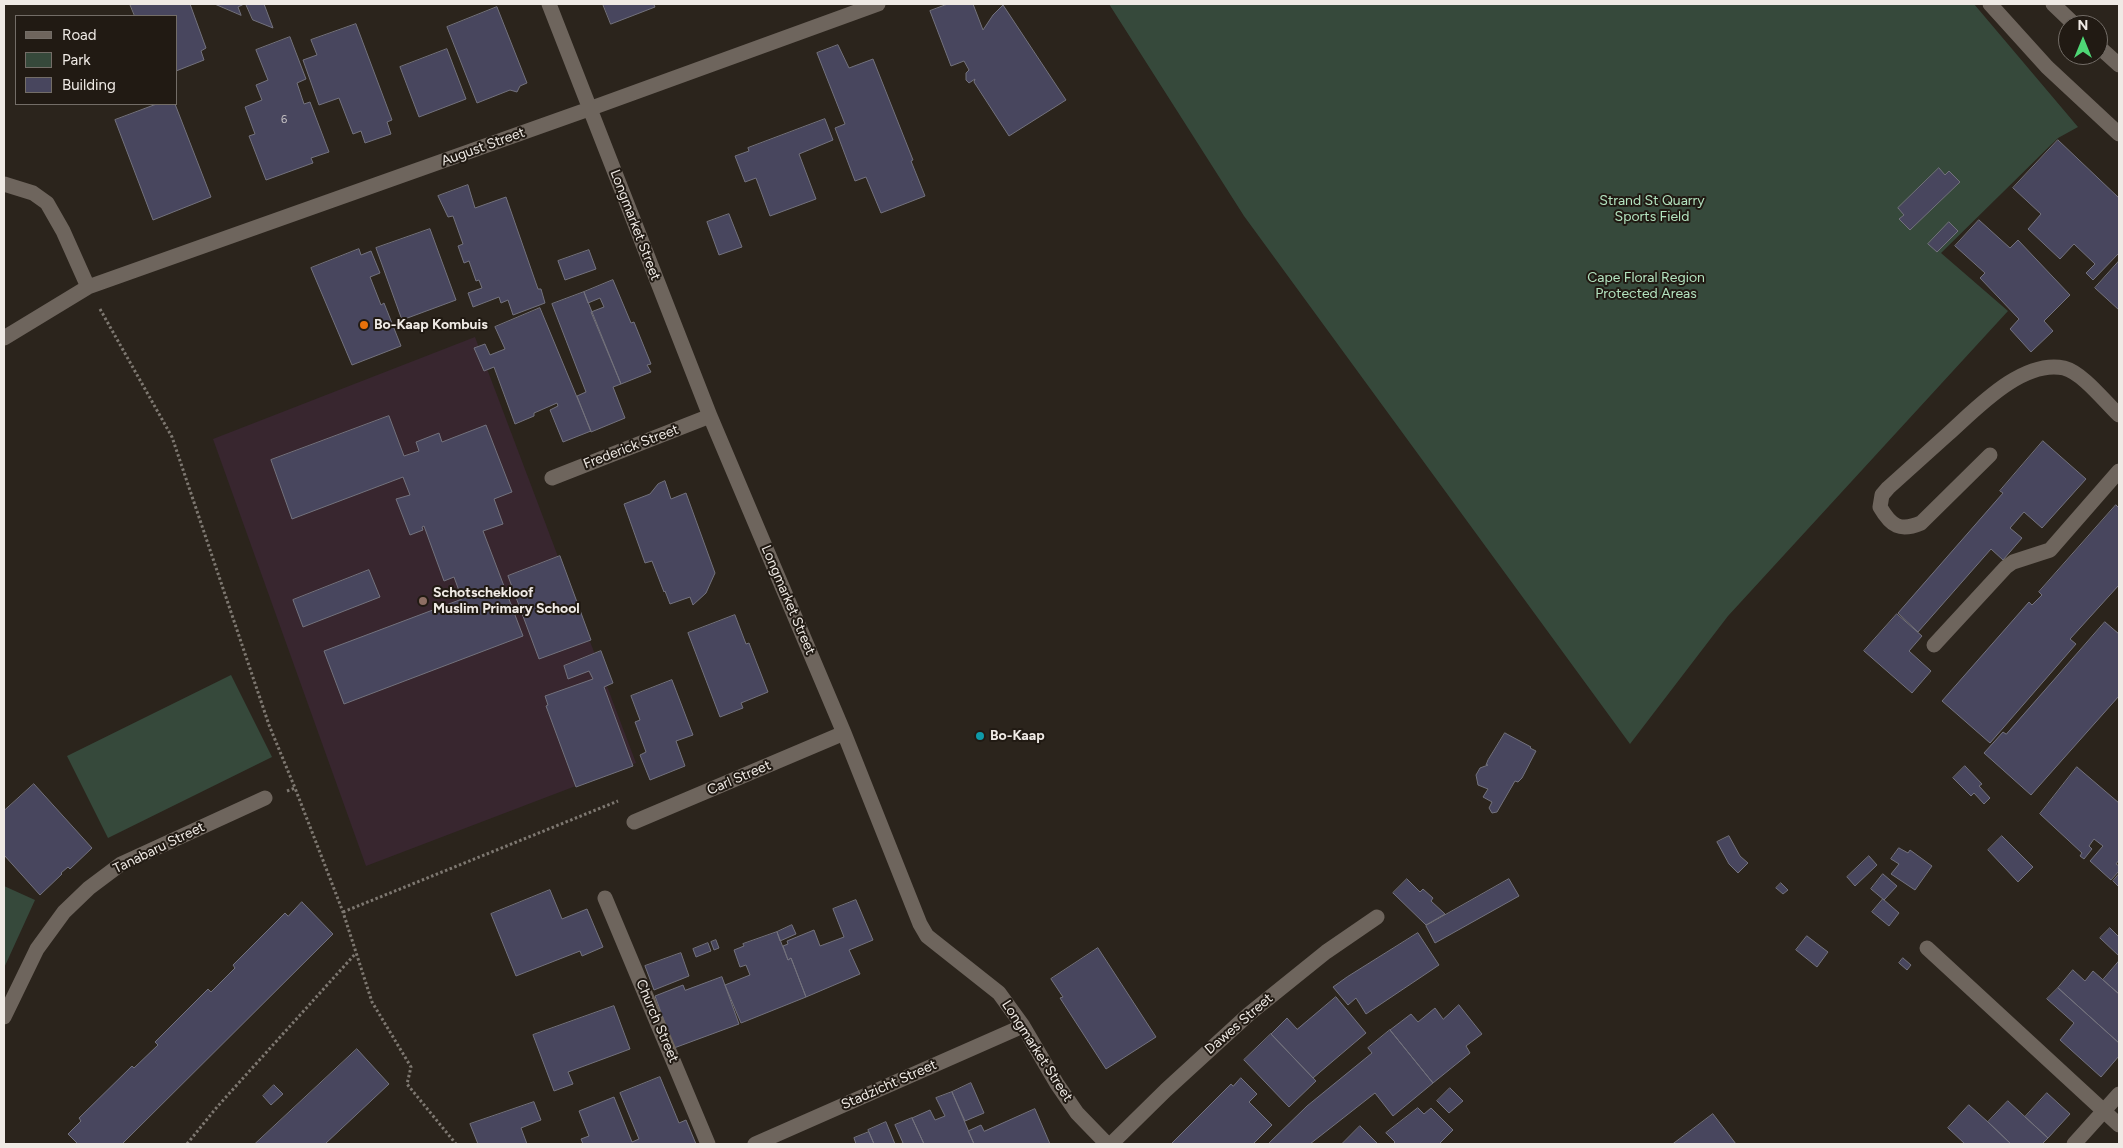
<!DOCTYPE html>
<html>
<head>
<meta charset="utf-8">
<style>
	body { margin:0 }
	#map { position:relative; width:2123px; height:1148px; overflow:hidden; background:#2b241c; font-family:Figtree,sans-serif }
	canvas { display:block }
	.frame { position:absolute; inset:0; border:5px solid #efeae5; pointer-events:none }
	.legend { position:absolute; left:15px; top:15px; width:162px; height:90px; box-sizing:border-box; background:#211a13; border:1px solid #736d67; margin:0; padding:6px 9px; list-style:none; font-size:15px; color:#efeae5 }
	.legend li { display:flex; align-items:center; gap:10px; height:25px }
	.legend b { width:25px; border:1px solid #736d67 }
	.north { position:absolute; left:2058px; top:15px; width:50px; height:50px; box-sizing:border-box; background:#211a13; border:1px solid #736d67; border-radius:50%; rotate:0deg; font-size:14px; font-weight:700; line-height:20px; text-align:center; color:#efeae5 }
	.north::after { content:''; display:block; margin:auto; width:18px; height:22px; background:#4ed675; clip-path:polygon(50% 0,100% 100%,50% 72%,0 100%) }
</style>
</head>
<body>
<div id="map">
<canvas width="2123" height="1148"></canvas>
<div class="frame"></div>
<ul class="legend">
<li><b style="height:6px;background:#6e655d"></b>Road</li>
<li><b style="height:14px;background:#36493b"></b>Park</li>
<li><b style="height:14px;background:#48465e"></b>Building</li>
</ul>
<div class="north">N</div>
</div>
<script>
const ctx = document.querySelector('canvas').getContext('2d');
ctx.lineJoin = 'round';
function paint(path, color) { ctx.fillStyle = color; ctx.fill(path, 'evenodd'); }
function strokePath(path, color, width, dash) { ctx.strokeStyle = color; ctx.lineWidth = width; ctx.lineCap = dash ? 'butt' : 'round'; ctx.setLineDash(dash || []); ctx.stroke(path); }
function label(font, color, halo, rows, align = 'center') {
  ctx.font = font + ' Figtree,sans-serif'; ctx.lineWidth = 4; ctx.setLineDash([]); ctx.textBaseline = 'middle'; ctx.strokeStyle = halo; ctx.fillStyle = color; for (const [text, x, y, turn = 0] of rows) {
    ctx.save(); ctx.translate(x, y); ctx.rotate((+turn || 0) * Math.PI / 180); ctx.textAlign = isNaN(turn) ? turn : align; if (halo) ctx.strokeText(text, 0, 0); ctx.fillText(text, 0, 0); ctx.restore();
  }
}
const education = new Path2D(`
	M475 337 636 763 366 866 213 439Z`);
const green = new Path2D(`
	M1109 4H1974L2078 127 2058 138 1941 253 2008 311 1728 616 1630 744 1244 216Z
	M231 675 272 757 108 838 67 756Z
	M4 886 35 900 4 968Z`);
const building = new Path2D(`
	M130 4H190L206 48 201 51 204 60 176 71V16H135Z
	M215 4H244L238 7 241 15Z
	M246 4H264L273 28 253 20Z
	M603 4H657L654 5 655 7 611 24Z
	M948 4H973L983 30 993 15 1003 5 1066 100 1009 136 974 82 975 79 969 83 966 80V73L969 70 964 61 951 66 930 11Z
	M497 7 527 83 520 86 517 92 510 90 477 103 447 27Z
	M356 24 392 120 387 122 391 134 365 143 361 131 353 134 339 98 319 105 303 60 317 55 311 40Z
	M290 37 306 79 297 83 304 104 310 102 329 152 311 158 313 163 266 180 249 136 255 134 245 107 262 100 256 85 268 80 256 50Z
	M838 45 849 68 873 59 913 160 911 161 925 196 881 213 866 177 855 181 835 128 845 124 817 53Z
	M447 49 466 99 419 117 400 67Z
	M157 104H175L211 197 153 220 115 120Z
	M825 119 833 140 799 154 816 199 770 216 756 178 745 182 735 156 749 151 748 148Z
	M2058 140 2119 198V253L2093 280 2086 273 2095 264 2074 244 2060 259 2028 229 2041 214 2013 188Z
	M1939 168 1945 175 1949 171 1960 182 1910 230 1899 219 1904 215 1898 208Z
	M468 185 475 208 506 197 538 289H541L545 303 513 315 508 300 501 303 499 297 473 307 468 293 482 288 479 280 476 281 469 261 464 263 458 246 463 244 453 216 448 217 438 196Z
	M729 214 742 247 719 255 707 222Z
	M1979 220 2010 248 2018 240 2070 295 2044 321 2053 331 2031 352 2010 329 2019 319 1980 278 1985 273 1955 246Z
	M1949 222 1958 231 1937 252 1928 244Z
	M430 229 456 300 402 320 376 248Z
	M359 249 361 255 371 251 380 273 370 277 381 305 384 303 401 346 352 365 311 268Z
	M589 250 596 269 565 280 558 261Z
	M2119 261V310L2095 288Z
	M613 280 631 323 634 322 651 364 647 365 651 372 621 384 591 312 604 307 600 298 588 303 584 292Z
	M584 292 621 384 613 387 625 418 591 432 577 396 586 392 552 304Z
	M540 308 591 431 563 442 550 410 558 406 557 403 534 413V416L515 424 494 367 484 371 474 348 485 344 490 355 505 349 495 327Z
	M389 416 404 456 419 451 416 442 439 433 442 442 486 425 512 492 494 499 503 524 483 531 523 636 344 704 324 651 462 599 454 577 444 581 424 526 422 527 423 530 410 535 396 499 410 495 403 477 292 519 271 460Z
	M2043 441 2086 479 2042 528 2024 512 2010 528 2022 538 2003 560 1991 549 1918 632 1898 613 2003 493 2000 491Z
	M665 481 671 499 686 493 715 573 706 593 693 605 690 597 670 604 665 591 664 592 652 561 645 563 624 504 650 494 658 484Z
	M2116 505 2119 508V585L2070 639 2076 644 1990 743 1942 701 2029 602 2032 605 2042 595 2039 592Z
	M560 556 591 640 539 659 508 576Z
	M369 570 380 597 303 627 293 600Z
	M1897 614 1922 636 1909 651 1931 671 1912 693 1864 651Z
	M735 615 746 644 749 643 768 692 741 703 743 708 720 717 688 633Z
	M2105 622 2119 634V696L2031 795 1984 753 2003 732 2006 734Z
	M601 651 613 683 604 687 633 766 576 787 546 706 548 705 545 696 593 679 589 671 568 679 564 666Z
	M672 680 693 735 676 741 685 766 650 780 640 755 646 752 635 722 640 720 631 696Z
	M1505 733 1531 747 1530 748 1536 751 1522 778 1518 782 1515 781 1497 812 1492 813 1489 808 1492 802 1483 797 1488 789 1478 785 1476 775 1480 768 1488 765H1486L1488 760Z
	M1965 766 1982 784 1979 786 1990 798 1984 804 1974 793 1971 796 1953 778Z
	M2077 767 2119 803V860L2116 864 2119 866V871L2111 880 2090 861 2103 846 2094 839 2089 846 2092 849 2084 859 2080 856 2082 853 2040 814Z
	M34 784 92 848 70 869 68 867 61 873 62 874 40 895 4 855V811Z
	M1729 836 1740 856 1748 863 1738 873 1729 864 1717 842Z
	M2002 836 2033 867 2018 882 1988 850Z
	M1899 848 1908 853 1910 850 1932 866 1915 890 1891 874 1899 864 1891 859Z
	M1869 856 1877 865 1855 886 1847 877Z
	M1883 874 1897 886 1884 900 1871 889Z
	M2119 874V887L2113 881Z
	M1407 879 1420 892 1423 889 1433 898 1431 901 1445 914 1426 925 1393 893Z
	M1509 879 1519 896 1435 943 1426 926Z
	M1781 883 1788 890 1783 894 1776 888Z
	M550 890 562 919 587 909 603 947 582 956 580 951 516 976 491 914Z
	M1883 899 1899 913 1889 926 1872 912Z
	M856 900 873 940 849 950 860 974 806 997 791 958 788 960 783 946 788 944 787 941 814 930 820 946 844 937 833 909Z
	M302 902 333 934 122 1144H78L68 1134 81 1121 79 1118 132 1066 134 1068 158 1045 155 1042 208 989 211 992 235 968 233 965 285 913 288 916Z
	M792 925 796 934 780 941 777 932Z
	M2110 928 2119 937V956L2100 938Z
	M777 932 788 960 791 958 806 997 741 1023 725 985 750 975 746 965 740 967 734 950 744 946 743 944Z
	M1418 933 1439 965 1366 1014 1356 998 1348 1005 1333 987 1347 977Z
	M1807 936 1828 952 1817 967 1796 950Z
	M716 940 719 948 714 950 711 942Z
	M708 943 711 951 696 957 693 949Z
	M1098 948 1156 1037 1106 1069 1060 998 1063 997 1051 979Z
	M681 953 689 976 654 990 645 966Z
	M1903 958 1911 965 1907 970 1899 963Z
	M2119 961V994L2103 980Z
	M2073 970 2085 981 2093 971 2119 994V1043L2058 988Z
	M722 977 739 1024 674 1048 655 996 683 985 685 990Z
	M2058 988 2119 1043V1056L2101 1077 2060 1040 2074 1023 2047 999Z
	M1336 997 1366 1033 1313 1078 1271 1034 1287 1018 1297 1029Z
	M1459 1005 1482 1034 1466 1046 1470 1053 1433 1083 1390 1030 1411 1014 1418 1022 1435 1008 1443 1019Z
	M614 1006 630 1049 568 1072 573 1084 554 1091 533 1035Z
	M1390 1030 1433 1083 1393 1116 1375 1093 1310 1144H1268L1307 1106 1372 1053 1368 1048Z
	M1271 1034 1316 1081 1289 1107 1244 1060Z
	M357 1049 389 1084 325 1144H255Z
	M660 1077 679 1123 686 1120 696 1144H583L581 1139 589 1136 579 1111 614 1097 632 1142 639 1139 620 1093Z
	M1241 1078 1257 1094 1249 1102 1272 1125 1253 1144H1171L1231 1084 1233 1086Z
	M971 1083 984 1113 965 1121 952 1092Z
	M274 1085 283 1094 271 1105 263 1096Z
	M1450 1088 1463 1101 1449 1113 1437 1101Z
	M952 1092 974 1144H924L912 1118 930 1110 935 1120 945 1116 936 1098Z
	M2047 1093 2070 1114 2048 1138 2025 1117Z
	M2008 1101 2048 1138 2042 1144H2011L1988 1122Z
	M534 1102 541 1120 521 1128 527 1144H478L470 1124Z
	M1969 1105 1988 1122 2011 1144H1965L1948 1128Z
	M1418 1108 1424 1114 1431 1108 1453 1130 1439 1144H1393L1395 1142 1386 1133Z
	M1035 1109 1050 1144H974L968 1131 981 1125 984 1131Z
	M1713 1114 1736 1144H1673Z
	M912 1118 924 1144H899L903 1143 895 1125Z
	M886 1122 895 1144H874L868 1130Z
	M1360 1126 1378 1144H1342Z
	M869 1132 874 1144H856L854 1138Z`);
const path = new Path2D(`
	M100 309 172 437 269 725 295 788
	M287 791 295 788 343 912 372 1002 411 1067 407 1084 456 1144
	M343 912 618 801
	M187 1144 217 1107 356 953`);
const minor = new Path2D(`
	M549 4 710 416 844 733 920 924 927 936 999 993 1023 1026 1057 1084 1077 1113 1107 1144
	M1990 4 2047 67 2119 134
	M2053 4 2075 25
	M2098 46 2119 65
	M4 184 33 193 47 203 63 231 88 287
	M4 338 88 287 589 109 878 4
	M1990 455 1921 523C1900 532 1891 526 1880 507L1882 495 1888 488C1908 470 1928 452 1948 434 1976 409 2022 359 2064 368 2083 373 2105 402 2119 415
	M552 478 710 416
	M1934 645 2006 567 2013 562 2050 550 2119 471
	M634 822 844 733
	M605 898 708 1144
	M1927 948 2119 1125
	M4 1017 37 949 64 912 89 888 121 864 265 798
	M755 1144 1023 1026
	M1111 1144 1166 1090 1249 1014 1326 952 1377 917
	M2074 1144 2119 1094`);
const markers = [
	[364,325,5,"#e8710a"],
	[423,601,5,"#8d6e63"],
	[980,736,5,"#0f9aa8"]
];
const numberNames = [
	["6",284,120]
];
const streetNames = [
	["August Street",483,147,-20],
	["Longmarket Street",635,225,69],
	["Frederick Street",631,447,-21],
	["Longmarket Street",788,600,67],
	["Carl Street",739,778,-23],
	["Tanabaru Street",159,848,-26],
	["Church Street",657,1021,67],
	["Dawes Street",1239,1024,-41],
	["Longmarket Street",1037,1051,57],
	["Stadzicht Street",889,1085,-24]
];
const parkNames = [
	["Strand St Quarry",1652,201],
	["Sports Field",1652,217],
	["Cape Floral Region",1646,278],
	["Protected Areas",1646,294]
];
const poiNames = [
	["Bo-Kaap Kombuis",374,325],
	["Schotschekloof",433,593],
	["Muslim Primary School",433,609],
	["Bo-Kaap",990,736]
];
paint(education, '#38262f');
paint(green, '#36493b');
paint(building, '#48465e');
strokePath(building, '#73727d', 1);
strokePath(path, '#7e7871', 3, [2.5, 2.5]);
strokePath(minor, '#6e655d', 15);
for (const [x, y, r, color] of markers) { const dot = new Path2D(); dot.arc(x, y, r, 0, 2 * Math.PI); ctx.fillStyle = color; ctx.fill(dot); strokePath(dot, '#211a13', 2); }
label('11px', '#c5c1c3', null, numberNames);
label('14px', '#efeae5', '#211a13', streetNames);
label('14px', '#b3e3bf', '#211a13', parkNames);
label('bold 14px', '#efeae5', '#211a13', poiNames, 'left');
</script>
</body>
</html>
